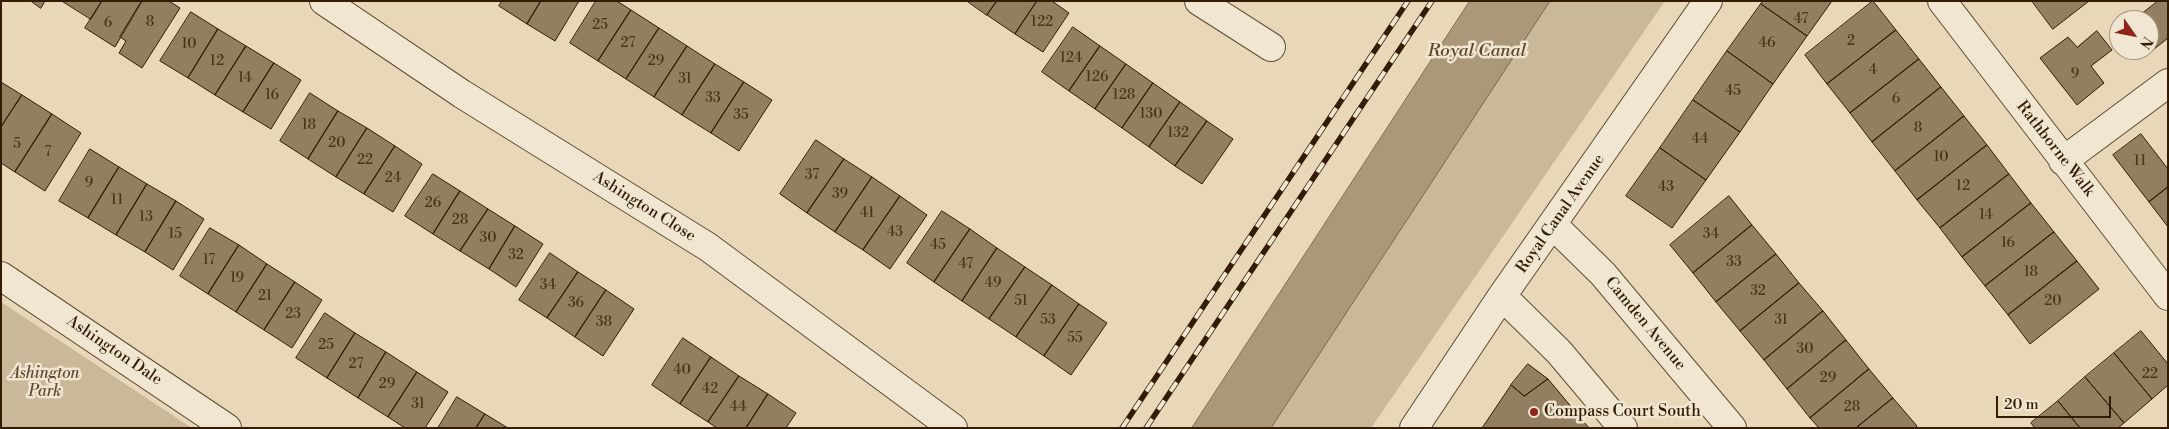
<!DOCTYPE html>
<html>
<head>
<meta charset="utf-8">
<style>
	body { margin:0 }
	#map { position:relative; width:2169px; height:429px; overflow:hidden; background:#e8d8b9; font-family:"Libre Bodoni",serif }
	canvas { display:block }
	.frame { position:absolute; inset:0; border:2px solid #341c02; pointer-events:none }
	.north { position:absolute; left:2109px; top:10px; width:50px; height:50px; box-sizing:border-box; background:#f0e6d2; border:1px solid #a5957f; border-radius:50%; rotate:123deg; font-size:14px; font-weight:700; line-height:20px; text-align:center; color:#341c02 }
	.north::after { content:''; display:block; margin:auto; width:18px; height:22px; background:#8f2418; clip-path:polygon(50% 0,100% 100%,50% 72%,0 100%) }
	.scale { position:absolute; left:1996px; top:396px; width:115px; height:22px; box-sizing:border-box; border:2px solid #341c02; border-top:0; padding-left:6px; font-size:15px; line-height:18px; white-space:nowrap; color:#341c02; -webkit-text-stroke:4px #f0e6d2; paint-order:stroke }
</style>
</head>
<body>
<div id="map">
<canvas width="2169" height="429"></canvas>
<div class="frame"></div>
<div class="north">N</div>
<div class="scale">20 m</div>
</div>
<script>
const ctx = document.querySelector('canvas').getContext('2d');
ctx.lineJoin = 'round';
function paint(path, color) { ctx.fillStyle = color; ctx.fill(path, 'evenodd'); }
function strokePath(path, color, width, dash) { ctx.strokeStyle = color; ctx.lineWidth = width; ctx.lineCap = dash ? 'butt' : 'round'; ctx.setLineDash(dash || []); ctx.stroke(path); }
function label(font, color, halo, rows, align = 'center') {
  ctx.font = font + ' "Libre Bodoni",serif'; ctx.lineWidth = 5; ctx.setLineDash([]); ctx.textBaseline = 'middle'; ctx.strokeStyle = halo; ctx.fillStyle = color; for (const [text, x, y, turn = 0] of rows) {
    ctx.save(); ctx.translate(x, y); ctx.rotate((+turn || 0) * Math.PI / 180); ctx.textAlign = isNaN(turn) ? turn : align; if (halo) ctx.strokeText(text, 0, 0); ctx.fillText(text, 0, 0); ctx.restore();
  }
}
const green = new Path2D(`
	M1550 1H1665L1371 428H1271Z
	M1 302 192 428H1Z`);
const water = new Path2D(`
	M1470 1H1550L1271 428H1192Z`);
const building = new Path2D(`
	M31 1H45L41 8Z
	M62 1H102L91 19Z
	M102 1H142L115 47 85 28Z
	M142 1H169L180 8 142 68 119 53 126 41 120 37Z
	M502 1H541L527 24 499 6Z
	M541 1H579L555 41 527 24Z
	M596 1H617L631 10 598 61 570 43Z
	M967 1H997L987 15Z
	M997 1H1037L1015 34 987 15Z
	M1037 1H1052L1069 13 1043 52 1015 34Z
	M1763 1H1832L1807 36 1761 4Z
	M1873 1 1896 30 1827 84 1805 55Z
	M2032 1H2089L2053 29Z
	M2158 1H2168V38L2148 54 2146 50H2149V20H2134Z
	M1761 4 1807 36 1773 84 1727 51Z
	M631 10 659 28 626 79 598 61Z
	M191 12 218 29 188 78 160 61Z
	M1073 27 1100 46 1069 91 1042 72Z
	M659 28 687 46 654 97 626 79Z
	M218 29 246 46 215 95 188 78Z
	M1896 30 1919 59 1850 113 1827 84Z
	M2097 31 2112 50 2091 66 2104 83 2077 105 2040 58 2068 37 2077 47Z
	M246 46 274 63 243 112 215 95Z
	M687 46 715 64 682 115 654 97Z
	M1100 46 1126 64 1095 109 1069 91Z
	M1727 51 1773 84 1740 132 1693 100Z
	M1919 59 1941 87 1872 142 1850 113Z
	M274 63 301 80 271 129 243 112Z
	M715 64 744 82 711 133 682 115Z
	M1126 64 1153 83 1122 128 1095 109Z
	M1 82 22 95 1 127Z
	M744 82 772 100 739 151 711 133Z
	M1153 83 1180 102 1149 147 1122 128Z
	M1941 87 1964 116 1895 171 1872 142Z
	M310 93 338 111 308 159 280 141Z
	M22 95 52 114 15 172 1 163V127Z
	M1693 100 1740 132 1706 180 1660 148Z
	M1180 102 1207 121 1175 166 1149 147Z
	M338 111 367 128 336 177 308 159Z
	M52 114 81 133 45 191 15 172Z
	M1964 116 1987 145 1917 200 1895 171Z
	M1207 121 1233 139 1202 184 1175 166Z
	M367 128 395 146 364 194 336 177Z
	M2141 134 2168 169V187L2149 202 2113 155Z
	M816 140 844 159 807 213 780 194Z
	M1987 145 2009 174 1940 228 1917 200Z
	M395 146 422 164 393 212 364 194Z
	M1660 148 1706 180 1672 228 1626 196Z
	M90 149 119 167 88 218 59 201Z
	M844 159 872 177 835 232 807 213Z
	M119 167 147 184 116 235 88 218Z
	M433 174 460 191 433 234 405 216Z
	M2009 174 2031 203 1962 257 1940 228Z
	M872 177 900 196 863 250 835 232Z
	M147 184 176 201 145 252 116 235Z
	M2168 187V227L2149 202Z
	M460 191 488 209 460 251 433 234Z
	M900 196 927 215 890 269 863 250Z
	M1729 196 1752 225 1693 273 1670 245Z
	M176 201 204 219 173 270 145 252Z
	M2031 203 2054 232 1985 286 1962 257Z
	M488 209 515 226 489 269 460 251Z
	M942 211 970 229 934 282 907 263Z
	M1752 225 1776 254 1716 302 1693 273Z
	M515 226 543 244 516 287 489 269Z
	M210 228 239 245 208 294 180 276Z
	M970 229 997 248 962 301 934 282Z
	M2054 232 2077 261 2008 315 1985 286Z
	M239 245 267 264 236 312 208 294Z
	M997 248 1025 267 989 319 962 301Z
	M550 253 578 272 547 318 519 300Z
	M1776 254 1799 283 1740 331 1716 302Z
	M2077 261 2099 289 2030 344 2008 315Z
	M267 264 295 282 264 330 236 312Z
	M1025 267 1052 285 1016 337 989 319Z
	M578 272 606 290 575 337 547 318Z
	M295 282 322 300 292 348 264 330Z
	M1799 283 1823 311 1764 360 1740 331Z
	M1052 285 1079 304 1044 356 1016 337Z
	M606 290 634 309 603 356 575 337Z
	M1079 304 1107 323 1071 375 1044 356Z
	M1823 311 1846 340 1787 389 1764 360Z
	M325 313 355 333 327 378 296 358Z
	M2141 331 2168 364V385L2152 399 2114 353Z
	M355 333 386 352 358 398 327 378Z
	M683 338 711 357 680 404 652 385Z
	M1846 340 1869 369 1810 418 1787 389Z
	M386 352 417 372 388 417 358 398Z
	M2114 353 2152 399 2124 423 2085 377Z
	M711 357 739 376 708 422 680 404Z
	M1528 364 1548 379 1524 396 1511 385Z
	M1869 369 1893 398 1856 428H1819L1810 418Z
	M417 372 448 392 425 428H405L388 417Z
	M739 376 768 394 746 428H717L708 422Z
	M2085 377 2124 423 2118 428H2080L2058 401Z
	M1548 379 1589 428H1482L1511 385 1524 396Z
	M768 394 796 413 786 428H746Z
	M457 397 485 414 476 428H438Z
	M1893 398 1917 426 1915 428H1856Z
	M2058 401 2080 428H2035L2031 423Z
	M485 414 508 428H476Z`);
const minor = new Path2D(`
	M324 1 462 94 708 247 953 428
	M1199 1 1271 47
	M1942 1 2168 296
	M2063 161 2168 83
	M1553 225 1603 274 1732 428
	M1 276 227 428
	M1502 296 1559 352 1623 428
	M1414 428 1502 296 1708 1`);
const rail = new Path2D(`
	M1122 428 1408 1
	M1146 428 1432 1`);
const markers = [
	[1534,412,5,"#8f2418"]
];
const numberNames = [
	["47",1801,20],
	["8",150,23],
	["122",1042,23],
	["6",108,24],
	["25",600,26],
	["2",1851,42],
	["27",628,44],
	["46",1767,44],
	["10",189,45],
	["124",1071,59],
	["12",217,62],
	["29",656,62],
	["4",1873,71],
	["9",2075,75],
	["126",1097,78],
	["14",245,79],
	["31",685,80],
	["45",1733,92],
	["16",272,96],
	["128",1124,96],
	["33",713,99],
	["6",1896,100],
	["130",1151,115],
	["35",741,116],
	["18",309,126],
	["8",1918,129],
	["132",1178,134],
	["44",1700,140],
	["20",337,144],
	["5",17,145],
	["7",48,153],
	["10",1941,158],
	["22",365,161],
	["11",2140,162],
	["37",812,176],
	["24",393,179],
	["9",89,184],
	["12",1963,187],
	["43",1666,188],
	["39",840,195],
	["11",117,201],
	["26",433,204],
	["41",867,214],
	["14",1986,216],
	["13",146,218],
	["28",460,221],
	["43",895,233],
	["15",175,235],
	["34",1711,235],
	["30",488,239],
	["16",2008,244],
	["45",938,246],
	["32",516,256],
	["17",209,261],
	["33",1734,263],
	["47",966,265],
	["18",2031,273],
	["19",237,279],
	["49",993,284],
	["34",548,286],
	["32",1758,292],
	["21",265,297],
	["51",1021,302],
	["20",2053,302],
	["36",576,304],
	["23",293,315],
	["53",1048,321],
	["31",1781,321],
	["38",604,323],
	["55",1075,339],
	["25",326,346],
	["30",1805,350],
	["27",356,365],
	["40",682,371],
	["22",2150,375],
	["29",1828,379],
	["29",387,385],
	["42",710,390],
	["31",418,405],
	["44",738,408],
	["28",1852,408]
];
const streetNames = [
	["Rathborne Walk",2055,149,52],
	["Ashington Close",644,207,32],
	["Royal Canal Avenue",1561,214,-55],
	["Camden Avenue",1645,324,50],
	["Ashington Dale",114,351,34]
];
const parkNames = [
	["Ashington",45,374],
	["Park",45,392]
];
const poiNames = [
	["Compass Court South",1544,412]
];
const waterNames = [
	["Royal Canal",1477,52]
];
paint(green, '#c9b89a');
paint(water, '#ab987b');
strokePath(water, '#7b664b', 1);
paint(building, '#927e61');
strokePath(building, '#341c02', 1);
strokePath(minor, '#614b30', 30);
strokePath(minor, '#f0e6d2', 28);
strokePath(rail, '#341c02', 5.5);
strokePath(rail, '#f0e6d2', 4, [11]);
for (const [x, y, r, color] of markers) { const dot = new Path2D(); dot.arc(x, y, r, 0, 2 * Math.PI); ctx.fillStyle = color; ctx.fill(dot); strokePath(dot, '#f0e6d2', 2); }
label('14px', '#4c341a', null, numberNames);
label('16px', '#341c02', '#f0e6d2', streetNames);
label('italic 16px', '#614b30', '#f0e6d2', parkNames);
label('16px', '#341c02', '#f0e6d2', poiNames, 'left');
label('italic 18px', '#5e472c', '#f0e6d2', waterNames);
</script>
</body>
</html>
